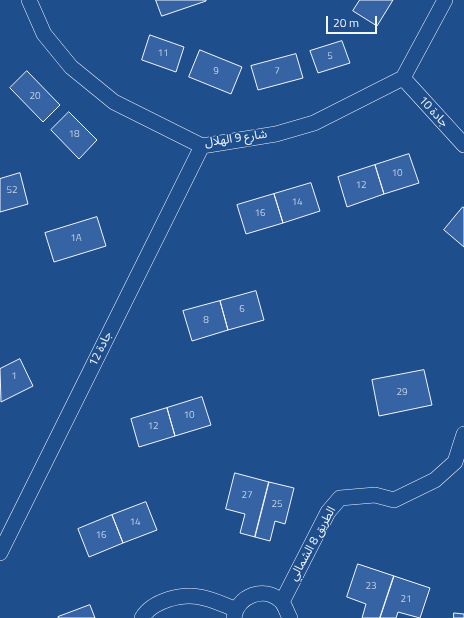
<!DOCTYPE html>
<html>
<head>
<meta charset="utf-8">
<style>
	body { margin:0 }
	#map { position:relative; width:464px; height:618px; overflow:hidden; background:#1f4e8c; font-family:"Titillium Web",sans-serif }
	canvas { display:block }
	.scale { position:absolute; left:326px; top:16px; width:51px; height:18px; box-sizing:border-box; border:2px solid #f2f6ff; border-top:0; padding-left:5px; font-size:12px; line-height:14px; white-space:nowrap; color:#f2f6ff; -webkit-text-stroke:3px #1f4e8c; paint-order:stroke }
</style>
</head>
<body>
<div id="map">
<canvas width="464" height="618"></canvas>
<div class="scale">20 m</div>
</div>
<script>
const ctx = document.querySelector('canvas').getContext('2d');
ctx.lineJoin = 'round';
function paint(path, color) { ctx.fillStyle = color; ctx.fill(path, 'evenodd'); }
function strokePath(path, color, width, dash) { ctx.strokeStyle = color; ctx.lineWidth = width; ctx.lineCap = dash ? 'butt' : 'round'; ctx.setLineDash(dash || []); ctx.stroke(path); }
function label(font, color, halo, rows, align = 'center') {
  ctx.font = font + ' "Titillium Web","Noto Sans Arabic",sans-serif'; ctx.lineWidth = 3; ctx.setLineDash([]); ctx.textBaseline = 'middle'; ctx.strokeStyle = halo; ctx.fillStyle = color; for (const [text, x, y, turn = 0] of rows) {
    ctx.save(); ctx.translate(x, y); ctx.rotate((+turn || 0) * Math.PI / 180); ctx.textAlign = isNaN(turn) ? turn : align; if (halo) ctx.strokeText(text, 0, 0); ctx.fillText(text, 0, 0); ctx.restore();
  }
}
const building = new Path2D(`
	M156 0H206V1L162 16Z
	M360 0H393L377 26 353 11Z
	M150 35 184 47 176 72 142 60Z
	M342 41 350 63 318 73 310 51Z
	M200 50 242 67 231 94 189 77Z
	M296 54 303 78 258 90 251 66Z
	M27 71 60 105 43 122 10 88Z
	M69 112 97 140 79 159 51 130Z
	M409 154 419 183 384 194 375 165Z
	M375 165 384 194 347 207 338 177Z
	M20 173 28 204 0 212V179Z
	M311 183 320 211 283 223 274 194Z
	M274 194 283 223 246 234 237 205Z
	M463 207 464 208V247L444 230Z
	M97 217 106 246 54 262 45 233Z
	M256 291 264 320 228 330 220 301Z
	M220 301 228 330 192 341 183 311Z
	M20 359 33 386 1 402 0 369Z
	M424 370 432 405 379 416 372 380Z
	M202 397 211 425 175 436 167 408Z
	M167 408 175 436 139 447 131 419Z
	M235 473 269 482 255 537 240 533 245 514 226 509Z
	M269 482 294 488 285 524 275 521 270 541 255 537Z
	M146 502 157 530 123 543 112 515Z
	M112 515 123 543 89 557 78 529Z
	M358 564 394 576 380 618H362L366 604 347 597Z
	M394 576 430 588 420 618 398 612 396 618H380Z
	M90 605 95 618H58V617Z
	M454 613 464 614V618H454Z`);
const minor = new Path2D(`
	M29 0 44 34 71 67 114 102 202 146 276 134 314 123 403 78 445 0
	M403 78 464 145
	M0 553 202 146
	M282 602 328 512 340 498 375 495 394 500 435 480 455 462 464 434
	M142 618C152 601 181 593 200 597 212 599 224 605 235 609
	M234 618C237 596 264 585 281 601 285 605 287 613 290 618`);
const numberNames = [
	["11",163,54],
	["5",330,57],
	["9",216,72],
	["7",277,72],
	["20",35,97],
	["18",74,135],
	["10",397,174],
	["12",361,186],
	["52",12,191],
	["14",297,203],
	["16",260,214],
	["1A",76,239],
	["6",242,310],
	["8",206,321],
	["1",14,377],
	["29",402,393],
	["10",189,416],
	["12",153,427],
	["27",247,496],
	["25",277,505],
	["14",135,523],
	["16",101,536],
	["23",371,587],
	["21",406,600]
];
const streetNames = [
	["جادة 10",433,112,47],
	["شارع 9 الهلال",236,139,-8],
	["جادة 12",101,349,-64],
	["الطريق 8 الشمالي",313,544,-61]
];
paint(building, '#3563a3');
strokePath(building, '#f2f6ff', 1);
strokePath(minor, '#f2f6ff', 16);
strokePath(minor, '#1f4e8c', 15);
label('10px', '#c3d1e8', null, numberNames);
label('12px', '#f2f6ff', '#1f4e8c', streetNames);
</script>
</body>
</html>
